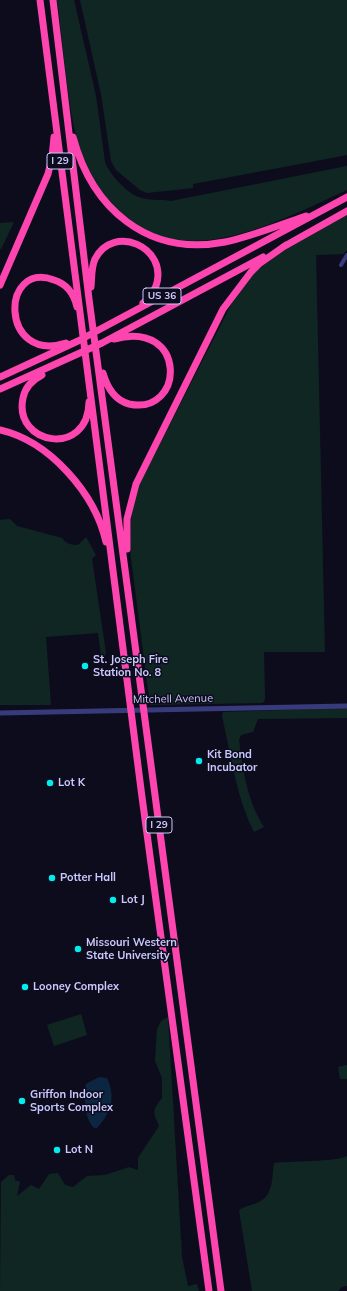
<!DOCTYPE html>
<html>
<head>
<meta charset="utf-8">
<style>
	body { margin:0 }
	canvas { display:block; background:#0d0c1d }
</style>
</head>
<body>
<canvas width="347" height="1291"></canvas>
<script>
const ctx = document.querySelector('canvas').getContext('2d');
ctx.lineJoin = 'round';
function paint(path, color) { ctx.fillStyle = color; ctx.fill(path, 'evenodd'); }
function strokePath(path, color, width, dash) { ctx.strokeStyle = color; ctx.lineWidth = width; ctx.lineCap = dash ? 'butt' : 'round'; ctx.setLineDash(dash || []); ctx.stroke(path); }
function label(font, color, halo, rows, align = 'center') {
  ctx.font = font + ' Mulish,sans-serif'; ctx.lineWidth = 3; ctx.setLineDash([]); ctx.textBaseline = 'middle'; ctx.strokeStyle = halo; ctx.fillStyle = color; for (const [text, x, y, turn = 0] of rows) {
    ctx.save(); ctx.translate(x, y); ctx.rotate((+turn || 0) * Math.PI / 180); ctx.textAlign = isNaN(turn) ? turn : align; if (halo) ctx.strokeText(text, 0, 0); ctx.fillText(text, 0, 0); ctx.restore();
  }
}
const green = new Path2D(`
	M57 0H74L96 96 105 162C110 175 128 195 142 198 151 201 162 199 171 201L347 166V190C278 221 182 276 116 209 100 192 86 172 80 150 66 102 64 49 57 0Z
	M80 0H347V155L193 184V188L147 193 140 190 116 170 111 161 101 94Z
	M347 215V250L343 254 316 255 325 652H264L265 698 264 702 261 703 150 705 130 550 131 521 135 497 140 483 233 301C242 289 251 275 263 266 287 245 319 230 347 215Z
	M14 222 1 249H0V223Z
	M10 519 17 526 62 538C66 544 71 545 78 545L86 537 96 555 92 559 106 653 102 663 98 633 46 637 51 705H0V520Z
	M347 708V718L258 719 253 732 241 735 239 740C243 770 247 801 264 827L254 832C236 796 231 755 222 716L223 712Z
	M81 1014 87 1035 54 1046 47 1025Z
	M168 1017 182 1257 188 1286 197 1284 199 1291H0L1 1182 9 1175H14L15 1180 20 1182 17 1196 31 1185 39 1189 49 1174 58 1173 65 1185 73 1187 87 1176 105 1175 129 1167 138 1170V1158L159 1126C153 1111 152 1111 162 1098V1078L155 1061 157 1029 161 1021Z
	M347 1065V1079H340L338 1067Z
	M347 1156V1286L342 1287 338 1291H252L239 1210C245 1206 253 1205 259 1202 274 1195 272 1176 274 1163 289 1161 338 1162 347 1156Z`);
const water = new Path2D(`
	M99 1077 107 1078C116 1098 111 1112 97 1128H94C84 1118 84 1098 86 1084Z`);
const minor = new Path2D(`
	M341 265 347 255`);
const tertiary = new Path2D(`
	M0 713 347 706`);
const motorway = new Path2D(`
	M40 0 142 797 209 1291
	M53 0 89 299 221 1291
	M73 137C92 208 147 257 225 242 253 236 279 225 306 216
	M283 247 347 211
	M0 285 48 174 52 157 54 137
	M91 287C92 277 91 268 95 259 113 223 169 247 156 286 153 293 150 299 143 303
	M66 343C0 364 0 260 54 280 67 284 74 294 77 307
	M103 373C107 387 114 400 129 404 185 416 188 319 114 339
	M42 375C32 380 25 388 23 398 13 445 88 458 89 402
	M0 377 78 341 347 197
	M0 389 102 343 263 257
	M0 430C49 441 95 493 106 542
	M127 549V519L136 484 223 309 251 272 259 264 286 245`);
const markers = [
	[85,666,4,"#04edee"],
	[199,761,4,"#04edee"],
	[50,783,4,"#04edee"],
	[52,878,4,"#04edee"],
	[113,900,4,"#04edee"],
	[78,949,4,"#04edee"],
	[25,987,4,"#04edee"],
	[22,1101,4,"#04edee"],
	[57,1150,4,"#04edee"]
];
const shields = [
	[60,161,26],
	[162,296,38],
	[159,825,26]
];
const shieldNames = [
	["I 29",60,161],
	["US 36",162,296],
	["I 29",159,825]
];
const poiNames = [
	["St. Joseph Fire",93,660],
	["Station No. 8",93,673],
	["Kit Bond",207,755],
	["Incubator",207,768],
	["Lot K",58,783],
	["Potter Hall",60,878],
	["Lot J",121,900],
	["Missouri Western",86,943],
	["State University",86,956],
	["Looney Complex",33,987],
	["Griffon Indoor",30,1095],
	["Sports Complex",30,1108],
	["Lot N",65,1150]
];
const streetNames = [
	["Mitchell Avenue",173,699,-1]
];
paint(green, '#0f2623');
paint(water, '#0c2540');
strokePath(minor, '#373b7b', 4);
strokePath(tertiary, '#373b7b', 5);
strokePath(motorway, '#fc45ae', 7);
for (const [x, y, r, color] of markers) { const dot = new Path2D(); dot.arc(x, y, r, 0, 2 * Math.PI); ctx.fillStyle = color; ctx.fill(dot); strokePath(dot, '#0d0c1d', 1.5); }
for (const [x, y, w] of shields) { const box = new Path2D(); box.roundRect(x - w / 2, y - 8, w, 16, 3); ctx.fillStyle = '#0d0c1d'; ctx.fill(box); strokePath(box, '#c9c8fe', 1); }
label('bold 10px', '#c9c8fe', null, shieldNames);
label('bold 11px', '#c9c8fe', '#0d0c1d', poiNames, 'left');
label('11px', '#c9c8fe', '#0d0c1d', streetNames);
</script>
</body>
</html>
